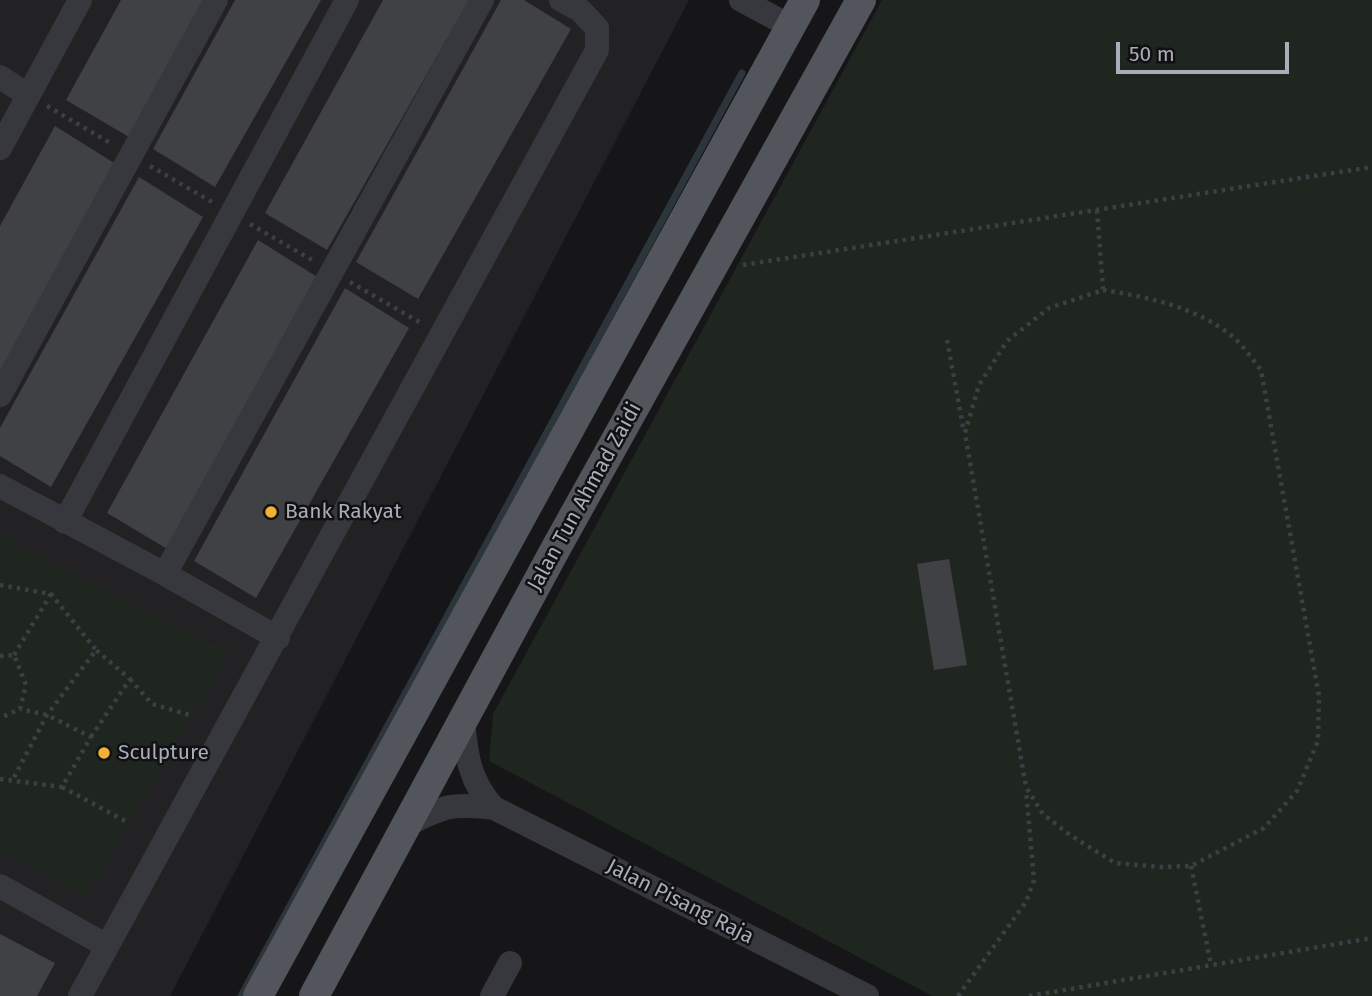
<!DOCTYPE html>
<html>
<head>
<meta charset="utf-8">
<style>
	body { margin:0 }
	#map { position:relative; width:1372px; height:996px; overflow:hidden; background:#161618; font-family:"Fira Sans",sans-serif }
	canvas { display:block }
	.scale { position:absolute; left:1116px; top:42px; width:173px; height:32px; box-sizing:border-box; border:4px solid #a8adb8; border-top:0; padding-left:9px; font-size:21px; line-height:24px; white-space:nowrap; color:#a8adb8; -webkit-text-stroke:5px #111113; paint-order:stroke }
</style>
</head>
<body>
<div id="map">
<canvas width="1372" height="996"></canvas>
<div class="scale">50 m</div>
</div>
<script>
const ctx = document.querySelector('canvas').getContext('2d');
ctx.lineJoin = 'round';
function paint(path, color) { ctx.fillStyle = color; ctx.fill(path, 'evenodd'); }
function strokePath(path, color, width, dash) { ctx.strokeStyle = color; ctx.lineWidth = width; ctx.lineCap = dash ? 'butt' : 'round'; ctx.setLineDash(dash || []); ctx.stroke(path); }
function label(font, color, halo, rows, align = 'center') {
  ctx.font = font + ' "Fira Sans",sans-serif'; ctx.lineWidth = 5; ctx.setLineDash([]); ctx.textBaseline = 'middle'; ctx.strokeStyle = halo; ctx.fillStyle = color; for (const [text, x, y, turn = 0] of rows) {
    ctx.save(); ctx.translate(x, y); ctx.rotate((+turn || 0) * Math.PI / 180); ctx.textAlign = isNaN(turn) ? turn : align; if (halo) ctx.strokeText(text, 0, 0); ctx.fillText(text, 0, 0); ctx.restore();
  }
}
const built = new Path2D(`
	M0 0H689L170 996H0Z`);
const green = new Path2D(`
	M882 0H1372V996H932L489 761 493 714Z
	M0 536 230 652 84 898 0 847Z`);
const stream = new Path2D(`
	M241 996 742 73`);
const building = new Path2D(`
	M121 0H206L129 137 66 100Z
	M235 0H321L215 187 153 149Z
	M383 0H469L327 250 265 213Z
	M501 0H524L571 29 418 299 356 262Z
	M55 126 119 166 0 378V226Z
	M139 177 203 217 51 487 0 456V428Z
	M258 240 322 280 169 550 107 513Z
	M345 288 409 328 256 598 194 561Z
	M949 559 967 665 934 670 917 564Z
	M0 934 55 963 37 996H0Z`);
const path = new Path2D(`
	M47 106 112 144
	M150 166 212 202
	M1097 210 1103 289
	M250 224 312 260
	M743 265 1372 167
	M350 282 421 323
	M1103 290C1148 297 1196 307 1232 336 1243 345 1252 359 1261 370L1319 696 1318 741 1297 791 1264 828 1191 866 1160 867 1115 863 1070 835 1043 814 1026 787 965 433 979 385 1007 341 1049 308Z
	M947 340 964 432
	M0 585 51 594 96 650 47 715 12 781
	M14 655 51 594
	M0 656 14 655 26 685 20 709 0 718
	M130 679 152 704 193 716
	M91 737 130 679 96 650
	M0 779 62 787 91 737 47 715 20 709
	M62 787 129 823
	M1191 866 1211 965
	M958 996 1026 902 1034 880 1026 790
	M1029 996 1372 938`);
const minor = new Path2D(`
	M741 0 790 26
	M0 77 28 95
	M0 148 80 0
	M0 395 216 0
	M0 486 165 574 278 638
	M65 522 347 0
	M165 574 482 0
	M463 720C466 753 469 782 494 808L867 996
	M406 825C444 806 451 803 494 808
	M0 886 107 946
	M80 996 597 50V28L580 10 561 0
	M492 996 510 963`);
const major = new Path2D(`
	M258 996 805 0
	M314 996 556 548 861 0`);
const markers = [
	[271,512,7,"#f2b134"],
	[104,753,7,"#f2b134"]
];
const streetNames = [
	["Jalan Tun Ahmad Zaidi",585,497,-61],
	["Jalan Pisang Raja",680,902,27]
];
const poiNames = [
	["Bank Rakyat",285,512],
	["Sculpture",118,753]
];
paint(built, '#222225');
paint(green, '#1e261f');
strokePath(stream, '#2c353c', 7);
paint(building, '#404145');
strokePath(path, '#3d3f44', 4.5, [3.5, 5]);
strokePath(minor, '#37383d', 24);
strokePath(major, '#53555c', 30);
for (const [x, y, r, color] of markers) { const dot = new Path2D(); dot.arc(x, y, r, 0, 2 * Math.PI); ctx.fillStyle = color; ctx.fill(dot); strokePath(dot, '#111113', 2.5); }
label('21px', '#a8adb8', '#111113', streetNames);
label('21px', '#a8adb8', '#111113', poiNames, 'left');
</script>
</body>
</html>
